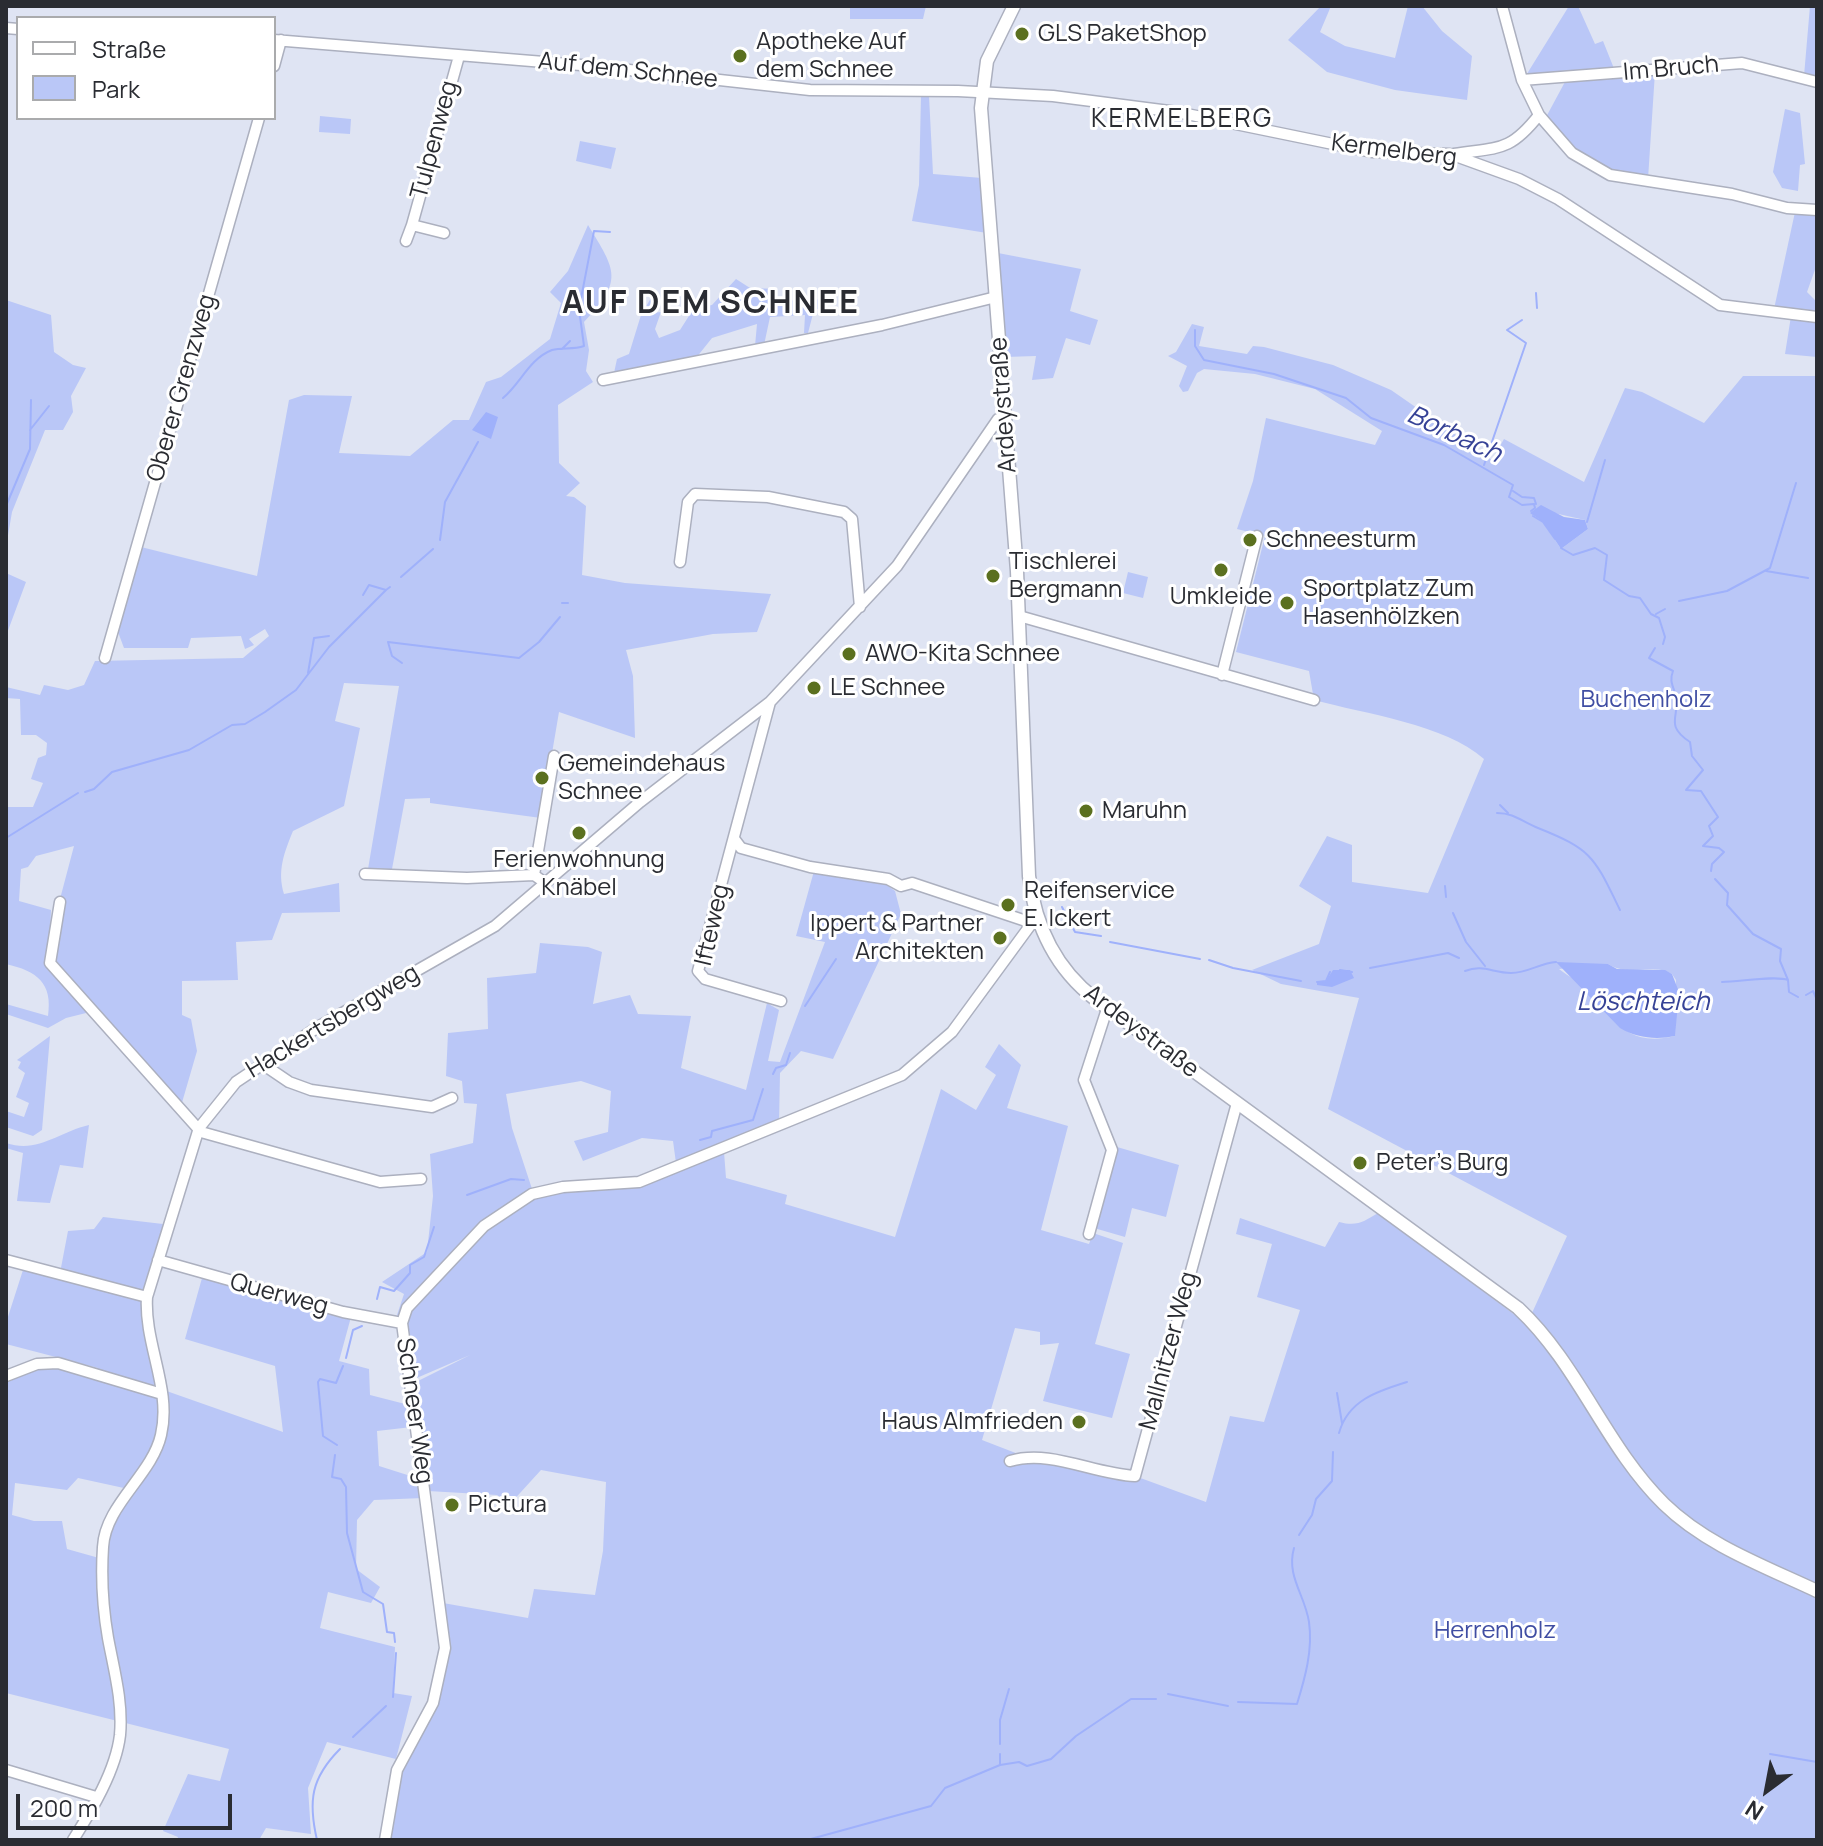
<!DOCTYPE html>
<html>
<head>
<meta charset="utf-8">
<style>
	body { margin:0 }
	#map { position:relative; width:1823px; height:1846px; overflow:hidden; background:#dfe4f3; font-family:Manrope,sans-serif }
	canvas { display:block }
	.frame { position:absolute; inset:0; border:8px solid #2a2c32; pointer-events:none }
	.legend { position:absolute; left:16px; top:16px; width:260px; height:104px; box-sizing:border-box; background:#fff; border:2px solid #aaabad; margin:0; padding:10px 14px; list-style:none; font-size:24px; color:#2a2c32 }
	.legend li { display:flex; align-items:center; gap:16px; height:40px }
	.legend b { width:40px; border:2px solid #aaabad }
	.north { position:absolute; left:1727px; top:1750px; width:80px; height:80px; -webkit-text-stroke:6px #fff; paint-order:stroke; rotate:212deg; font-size:22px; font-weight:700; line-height:32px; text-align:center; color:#2a2c32 }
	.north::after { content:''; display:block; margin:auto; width:28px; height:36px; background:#2a2c32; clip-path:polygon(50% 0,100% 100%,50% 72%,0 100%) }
	.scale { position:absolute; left:16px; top:1794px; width:216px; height:36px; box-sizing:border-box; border:4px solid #2a2c32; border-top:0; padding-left:10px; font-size:24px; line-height:28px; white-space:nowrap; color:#2a2c32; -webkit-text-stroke:6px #fff; paint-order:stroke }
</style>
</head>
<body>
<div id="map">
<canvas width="1823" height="1846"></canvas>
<div class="frame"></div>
<ul class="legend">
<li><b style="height:10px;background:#fff"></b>Straße</li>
<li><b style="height:22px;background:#bac7f7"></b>Park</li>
</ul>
<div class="north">N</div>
<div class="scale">200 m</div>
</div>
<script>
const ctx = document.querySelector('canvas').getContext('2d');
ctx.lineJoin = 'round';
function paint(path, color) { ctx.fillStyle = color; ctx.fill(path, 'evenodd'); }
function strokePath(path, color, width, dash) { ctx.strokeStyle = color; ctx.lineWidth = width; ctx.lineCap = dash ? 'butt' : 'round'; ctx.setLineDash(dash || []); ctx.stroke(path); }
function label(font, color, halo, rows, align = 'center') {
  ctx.font = font + ' Manrope,sans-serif'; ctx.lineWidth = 6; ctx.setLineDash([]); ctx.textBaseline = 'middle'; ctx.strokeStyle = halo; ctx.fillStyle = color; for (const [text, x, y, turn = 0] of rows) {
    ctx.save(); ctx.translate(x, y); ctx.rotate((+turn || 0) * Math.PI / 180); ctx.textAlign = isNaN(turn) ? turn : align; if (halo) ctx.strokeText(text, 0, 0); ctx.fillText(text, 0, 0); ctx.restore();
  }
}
const green = new Path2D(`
	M850 6H926L923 19H850Z
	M1321 6H1331L1320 32 1345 46 1395 58 1408 6H1422L1442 31 1472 56 1467 100 1395 90 1327 72 1288 40Z
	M1569 6H1578L1595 44 1603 41 1615 71 1525 77Z
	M1810 6H1817V80L1804 76Z
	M1655 72 1648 179C1592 171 1582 157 1545 119L1566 80Z
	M921 96H929L933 174 982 178 987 233 912 221 919 185Z
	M1785 109 1800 113 1805 164 1800 165 1798 191 1782 188 1773 172Z
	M320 116 351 119 350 134 319 132Z
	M580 141 616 148 611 169 576 161Z
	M1795 212H1817V264L1807 292 1817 302V315L1774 309Z
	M588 225C616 271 624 280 584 322L589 350 586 371 593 382 558 405 559 463 580 483 566 496 574 497 586 506 582 575 625 583 771 594 757 632 713 634 626 650 633 676 635 738 559 712 541 818 430 803V798L405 799 392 869H368L399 686 344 683 335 721 360 728 344 806 293 831C284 853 277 871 284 894L339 883 340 912 282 913 272 940 236 942 238 980 182 981V1015L191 1019 197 1051 181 1106 51 963 60 899 74 846 36 856 28 867 21 869 19 901 51 910 49 964 90 1012 66 1018 48 1028 6 1014V1004L48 1016C53 983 37 971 6 964V807H33L43 783 31 779 38 758 46 755 47 743 36 735H21L20 699 6 698V687L40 695 44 685 68 690 84 685 95 661 243 658 269 636 265 629 249 639 254 645 245 649 241 636 191 638 188 648H124L118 632 141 547 257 576 289 400 304 395 352 396 339 453 410 456 453 420H469L486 382 501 377 550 339 561 303 550 292 568 271Z
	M998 253 1081 269 1070 311 1098 320 1090 345 1066 338 1053 378 1032 380 1036 356 1005 357Z
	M736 279 750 288 777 289V301L827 299 824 307 814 310 808 333H804L805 315 770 317 764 345 755 346 757 324 712 338 696 358 614 373 617 359 629 354 641 315 651 298 653 313 661 312 655 329 659 338 680 330 694 308 712 305Z
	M6 300 51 315 54 352 73 365 86 368 71 396 73 412 63 430H45L12 512 6 547Z
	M1791 316 1817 319V357L1785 354Z
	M1192 324 1204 327 1199 346 1247 354 1253 346 1264 347 1333 365 1391 390 1492 460 1504 439 1584 482 1625 388 1642 392 1704 423 1743 376H1815L1817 369V1840H389L400 1772 436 1703 443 1603 528 1618 534 1589 595 1595 603 1551 606 1482 541 1470 510 1504 497 1495 428 1491 414 1383 470 1355 412 1380 404 1321 397 1315 404 1294 382 1282 427 1252 433 1196 430 1154 473 1143 477 1104 464 1103 462 1081 446 1076 448 1033 488 1029 487 978 536 973 540 943 588 947 602 952 593 1004 630 995 638 1014 691 1016 681 1068 746 1090 767 1003 779 1010 768 1061 780 1062 825 942 796 936 814 871 884 883 895 891 901 914 833 1059 801 1051 780 1073 779 1124 676 1163 673 1141 642 1138 583 1161 574 1141 608 1132 611 1091 581 1081 506 1094 512 1128 534 1195 640 1186 724 1152 726 1178 787 1195 785 1204 895 1237 941 1089 976 1110 996 1075 985 1067 999 1044 1021 1065 1007 1108 1068 1126 1041 1230 1089 1244 1093 1233 1123 1243 1095 1344 1130 1354 1112 1418 1043 1401 1059 1343 1040 1345V1332L1015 1328 982 1440 1026 1457 1135 1476 1206 1502 1230 1416 1264 1422 1300 1310 1257 1297 1272 1244 1236 1234 1240 1218 1325 1247 1339 1222C1358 1227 1364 1221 1378 1213L1527 1324 1567 1236 1328 1109 1359 998 1281 984 1252 970 1319 944 1331 906 1299 886 1327 836 1352 845V882L1428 893 1484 759C1445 724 1365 714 1314 700L1309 671 1236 652 1265 536 1237 529 1253 481 1266 418 1375 445 1382 431 1315 389 1255 374 1204 369 1197 373 1188 391 1183 392 1179 386 1187 366 1168 356 1176 352ZM1554 513 1585 520 1588 529 1561 549 1543 522 1533 515ZM1608 964C1627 977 1652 962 1672 974L1676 980 1675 1036C1618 1049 1614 1011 1579 982 1572 977 1566 975 1559 969Z
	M1128 572 1148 577 1143 598 1123 593Z
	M6 573 26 582 6 636Z
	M50 1036 42 1130 33 1136 6 1127V1111L24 1117 29 1103 16 1097 25 1073 18 1068 21 1062 17 1060Z
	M89 1125 83 1168 60 1165 50 1203 17 1201 23 1153 6 1148V1143C38 1154 58 1132 89 1125Z
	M1117 1147 1179 1165 1166 1217 1132 1208 1125 1237 1094 1228Z
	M103 1217 163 1224 144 1293 60 1273 68 1231 94 1229Z
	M23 1270 142 1300 158 1388 283 1432 275 1366 185 1339 202 1278 351 1317 339 1361 369 1369 370 1395 409 1405 412 1427 377 1431 379 1466 420 1479 423 1498 374 1500 357 1520 356 1569 380 1587 371 1603 328 1592 320 1628 395 1647 393 1693 412 1696 396 1759 327 1742 308 1788 311 1834 266 1828 259 1840H177L178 1837 163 1831 188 1774 220 1781 229 1749 6 1693V1383L47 1363 98 1368 6 1344V1323ZM78 1478 133 1490 110 1528 99 1558 67 1549 62 1521H34L12 1515 15 1483 67 1490Z`);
const water = new Path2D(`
	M486 412 498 417 491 439 472 430Z
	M1541 505 1564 517 1585 520 1588 529 1561 549 1543 522 1530 513Z
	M1556 962 1608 964 1617 969 1665 970 1672 974 1679 992 1675 1036C1656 1040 1637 1038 1620 1028Z
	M1333 970H1350L1354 978 1332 987 1317 985V982L1326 981Z`);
const stream = new Path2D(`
	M1536 293 1537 308
	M766 310 770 303
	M1195 330V346L1204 360 1274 374 1346 398 1371 418 1444 445 1513 485 1509 497 1522 505 1534 504 1535 508 1531 511
	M562 349 570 341
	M503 398C521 383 529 359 552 350 562 347 573 350 584 346L579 309 594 231 610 232
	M30 430 49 406
	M1484 465 1526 343 1507 330 1522 320
	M1513 491 1522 497 1534 498 1536 504
	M6 506 30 449 31 400
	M1533 516 1543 522 1555 539
	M1587 522 1605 460
	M440 540 445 502 478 442
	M1561 548 1573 555 1595 548 1607 555 1604 580 1629 596 1640 598 1651 614 1659 618 1665 637 1663 644
	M1766 571 1808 578
	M401 577 433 549
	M363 595 369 585 386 590 390 587
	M1679 601 1727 591 1770 568 1796 483
	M562 603H568
	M1656 614 1665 609
	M1655 648 1649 658 1673 671C1669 681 1673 686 1676 696 1680 717 1664 725 1690 742L1692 756 1703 770 1686 790 1701 791 1718 817 1709 826 1713 836 1703 846 1719 848 1724 852 1712 864 1711 871
	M402 663 392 656 388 642 519 658 539 642 560 617
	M308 673 314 638 329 636
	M85 792 94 789 112 772 189 750 232 725 245 724 265 712 296 690 329 647 386 590
	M1500 805 1508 813
	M1497 813C1515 813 1522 822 1538 828 1593 850 1594 857 1620 910
	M6 838 78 793
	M1715 879 1728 893 1727 905 1753 934 1781 949 1780 961 1788 980
	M1445 886 1446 897
	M1062 907 1075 932 1101 936
	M1453 913 1466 942 1485 966
	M1110 942 1200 959
	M1209 960 1233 968 1301 981
	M1370 968 1448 953 1459 958
	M1340 970 1352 972
	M1465 971C1483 964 1493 973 1511 973 1528 973 1540 963 1556 962
	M1317 982 1326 981 1330 972
	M1722 982C1739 982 1776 975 1788 980L1789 992 1798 997
	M1806 995 1813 991 1817 1000
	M805 1006 836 959
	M773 1074 776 1068 786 1065 790 1053
	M700 1140 711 1137 712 1131 753 1120 763 1089
	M467 1195 511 1179 524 1180
	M377 1299 380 1287 394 1291 410 1273V1265L424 1257 434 1227
	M346 1358 353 1330 362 1326
	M1337 1393 1342 1423
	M1339 1433C1348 1400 1378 1391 1407 1382
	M337 1445 323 1436 318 1382 320 1379 336 1383 343 1366
	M335 1455 332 1477 341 1479 346 1487 347 1533 363 1592 383 1604 387 1632 394 1633 395 1642
	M1299 1535 1312 1515 1316 1499 1332 1481 1333 1452
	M1168 1694 1228 1706
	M393 1697 396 1653
	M1238 1702 1297 1704C1305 1678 1313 1650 1309 1622 1305 1595 1286 1576 1294 1548
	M353 1737 386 1706
	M1000 1744V1720L1009 1689
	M1000 1754V1764
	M1770 1754 1817 1762
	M317 1840C308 1801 311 1778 340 1749
	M807 1840 931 1806 945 1788 1000 1765 1019 1762 1027 1766 1051 1759 1076 1736 1131 1699H1156`);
const minor = new Path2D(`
	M6 28 18 29
	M274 40 593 66 810 90 958 91 1053 96 1177 112 1372 152 1450 154 1519 179 1558 199 1720 305 1817 317
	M274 66 281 40
	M1522 80 1742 63 1817 82
	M1539 115 1572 153 1610 175 1732 194 1787 208 1817 210
	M1454 154C1498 147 1509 153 1539 115L1522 80 1502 6
	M444 233 412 225 459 56
	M406 241 412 225
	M603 380 882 325 996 297
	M680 562 688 502 695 494 768 497 844 512 852 519 860 607
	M1019 616 1314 700
	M105 658 259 118
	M1222 675 1257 536
	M770 702 698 971 705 979 781 1001
	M735 840 741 848 810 867 888 879 901 886 912 883 1032 923
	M365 874 467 878 534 875 544 882
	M534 875 554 756
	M60 902 50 963 201 1132 380 1182 421 1179
	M261 1063 289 1082 311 1090 432 1107 452 1098
	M1089 1234 1112 1150 1084 1080 1107 1009
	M6 1260 147 1297
	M158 1260 343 1312 402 1323
	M6 1376 37 1364 58 1363 162 1394
	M1010 1461C1051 1449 1093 1474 1135 1476L1237 1103
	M6 1770 96 1797
	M73 1840C92 1810 116 1770 120 1735 123 1702 114 1670 108 1638 103 1609 101 1577 103 1547 105 1505 152 1475 161 1435 172 1389 144 1344 147 1297L199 1128 236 1082 318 1027 495 926 640 802 770 702 897 566 998 419 1005 418
	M385 1840 397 1770 433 1703 445 1648 402 1323 407 1308 484 1226 532 1194 563 1187 639 1182 902 1075 952 1032 1032 923 1038 920`);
const major = new Path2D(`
	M1014 6 987 61 981 108 1017 571 1029 876C1035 925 1055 968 1095 999L1518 1308C1579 1365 1605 1446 1664 1504 1706 1545 1764 1566 1817 1591`);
const markers = [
	[1022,34,8,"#5b701f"],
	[740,56,8,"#5b701f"],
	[1250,540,8,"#5b701f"],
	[1221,570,8,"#5b701f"],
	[993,576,8,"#5b701f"],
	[1287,603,8,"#5b701f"],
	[849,654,8,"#5b701f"],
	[814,688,8,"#5b701f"],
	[542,778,8,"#5b701f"],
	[1086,811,8,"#5b701f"],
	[579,833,8,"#5b701f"],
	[1008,905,8,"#5b701f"],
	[1000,938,8,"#5b701f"],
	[1360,1163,8,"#5b701f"],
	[1079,1422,8,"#5b701f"],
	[452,1505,8,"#5b701f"]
];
const poiNames = [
	["GLS PaketShop",1038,34],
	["Apotheke Auf",756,42],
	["dem Schnee",756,70],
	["Schneesturm",1266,540],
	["Tischlerei",1009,562],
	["Bergmann",1009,590],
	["Sportplatz Zum",1303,589],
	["Hasenhölzken",1303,617],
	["Umkleide",1221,597,"center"],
	["AWO-Kita Schnee",865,654],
	["LE Schnee",830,688],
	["Gemeindehaus",558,764],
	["Schnee",558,792],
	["Maruhn",1102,811],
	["Ferienwohnung",579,860,"center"],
	["Knäbel",579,888,"center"],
	["Reifenservice",1024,891],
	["E. Ickert",1024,919],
	["Ippert & Partner",984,924,"right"],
	["Architekten",984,952,"right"],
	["Peter’s Burg",1376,1163],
	["Haus Almfrieden",1063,1422,"right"],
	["Pictura",468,1505]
];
const streetNames = [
	["Im Bruch",1671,69,-5],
	["Auf dem Schnee",628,71,6],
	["Tulpenweg",435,140,-75],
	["Kermelberg",1394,151,7],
	["Oberer Grenzweg",182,388,-74],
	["Ardeystraße",1004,405,-94],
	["Ifteweg",713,925,-77],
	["Hackertsbergweg",333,1022,-31],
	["Ardeystraße",1141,1032,37],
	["Querweg",279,1295,15],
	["Mallnitzer Weg",1169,1351,-75],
	["Schneer Weg",414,1411,82]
];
const parkNames = [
	["Buchenholz",1646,700],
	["Herrenholz",1495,1631]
];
const neighbourhoodNames = [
	["KERMELBERG",1182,120]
];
const waterNames = [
	["Borbach",1454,435,25],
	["Löschteich",1643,1003]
];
const districtNames = [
	["AUF DEM SCHNEE",711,304]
];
paint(green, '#bac7f7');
paint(water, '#9fb1fb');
strokePath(stream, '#9fb1fb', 2);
strokePath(minor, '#acb0bf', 13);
strokePath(major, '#acb0bf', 15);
strokePath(minor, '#fff', 10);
strokePath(major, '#fff', 12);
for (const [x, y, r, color] of markers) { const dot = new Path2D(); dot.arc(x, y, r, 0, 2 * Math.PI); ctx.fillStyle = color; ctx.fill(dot); strokePath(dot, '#fff', 3); }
label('24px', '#2a2c32', '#fff', poiNames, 'left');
label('24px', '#2a2c32', '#fff', streetNames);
label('24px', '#404ea3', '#fff', parkNames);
ctx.letterSpacing = '2px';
label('26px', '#2a2c32', '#fff', neighbourhoodNames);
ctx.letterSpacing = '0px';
label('italic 26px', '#364296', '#fff', waterNames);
ctx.letterSpacing = '2px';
label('bold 32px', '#2a2c32', '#fff', districtNames);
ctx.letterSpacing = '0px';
</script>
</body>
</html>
